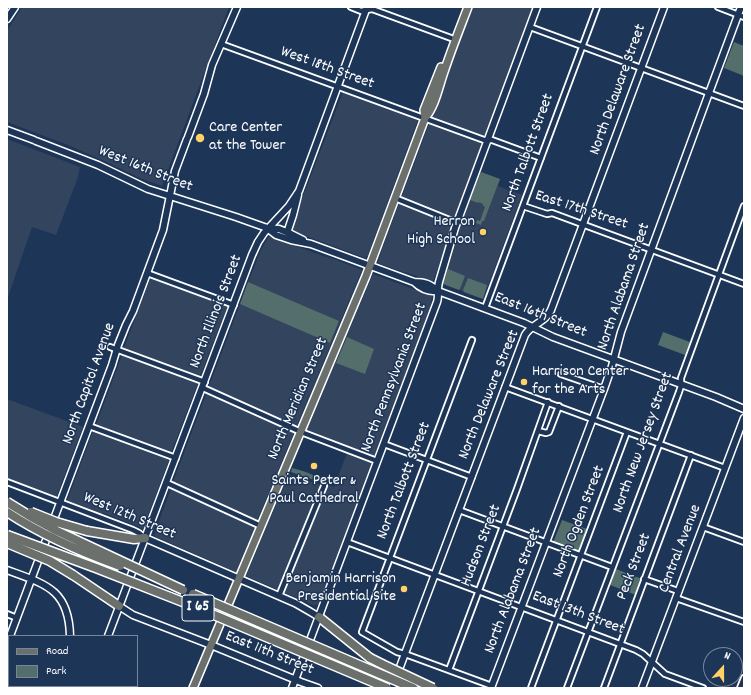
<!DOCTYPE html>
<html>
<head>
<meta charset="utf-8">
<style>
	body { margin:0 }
	#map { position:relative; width:751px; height:695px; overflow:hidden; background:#1d3557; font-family:Dekko,sans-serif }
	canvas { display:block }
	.frame { position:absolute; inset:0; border:8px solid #fff; pointer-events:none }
	.legend { position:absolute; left:8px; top:635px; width:130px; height:52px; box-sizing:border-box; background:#1d3557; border:1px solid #77869a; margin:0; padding:5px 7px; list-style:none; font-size:12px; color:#fff }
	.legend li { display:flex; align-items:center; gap:8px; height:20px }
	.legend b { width:20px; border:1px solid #77869a }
	.north { position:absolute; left:703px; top:647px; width:40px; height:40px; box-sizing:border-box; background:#1d3557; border:1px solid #77869a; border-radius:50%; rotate:21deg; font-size:11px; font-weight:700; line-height:16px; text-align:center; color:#fff }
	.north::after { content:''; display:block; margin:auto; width:14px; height:18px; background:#ffd166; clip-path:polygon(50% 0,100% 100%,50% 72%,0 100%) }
</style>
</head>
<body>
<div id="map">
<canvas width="751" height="695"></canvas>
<div class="frame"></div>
<ul class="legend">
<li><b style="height:5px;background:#6b706d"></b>Road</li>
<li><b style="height:11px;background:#536e6b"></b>Park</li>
</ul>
<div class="north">N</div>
</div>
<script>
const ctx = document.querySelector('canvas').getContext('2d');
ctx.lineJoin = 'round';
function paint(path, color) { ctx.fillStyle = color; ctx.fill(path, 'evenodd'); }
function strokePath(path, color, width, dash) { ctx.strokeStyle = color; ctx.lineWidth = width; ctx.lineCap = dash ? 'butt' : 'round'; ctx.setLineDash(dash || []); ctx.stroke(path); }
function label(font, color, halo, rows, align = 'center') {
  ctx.font = font + ' Dekko,sans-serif'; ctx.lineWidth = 3; ctx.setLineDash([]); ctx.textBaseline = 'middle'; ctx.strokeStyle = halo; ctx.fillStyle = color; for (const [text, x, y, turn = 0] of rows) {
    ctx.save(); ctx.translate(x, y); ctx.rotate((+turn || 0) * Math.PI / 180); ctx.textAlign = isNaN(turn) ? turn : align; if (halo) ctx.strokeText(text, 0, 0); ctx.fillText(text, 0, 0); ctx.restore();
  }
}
const built = new Path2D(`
	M22 7H229L162 186 142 179 102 160 68 145 7 122V31Z
	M472 7H533L485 137 431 118Z
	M343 92 418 120 368 255 365 258 290 230Z
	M429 124 482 143 451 230 433 282 408 273 403 272 380 264 378 262 382 249Z
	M7 139 80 167 78 177 56 235 32 227 7 300Z
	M481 172 500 179 498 186 522 195 483 299 443 284 460 228Z
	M269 236 323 256 334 259 362 270 257 521 173 482 249 280 261 250Z
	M373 274 432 296 430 308 374 456 307 430Z
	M151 277 227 307 200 377 124 348Z
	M122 355 198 383 171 453 96 425Z
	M7 399 83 427 56 498 7 480Z
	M93 431 169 460 143 529 135 525 106 514 103 513 100 514 67 501Z
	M347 453 372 462 318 605H313L246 576 289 474 324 486 329 485 334 487Z
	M171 488 255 526 236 572 156 537 154 535Z`);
const green = new Path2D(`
	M734 42 744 46V76L724 68Z
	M481 172 500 179 484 221H482L481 225 476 223 477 220 480 221 485 207 483 206V204L478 202V203L470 200Z
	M448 269 465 276 460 289H459V290L443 284Z
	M468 278 487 285 483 299 464 292 463 290Z
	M248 282 339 321 330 343 240 304Z
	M663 332 690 342 685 355 658 345Z
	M347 337 374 349 365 374 336 363Z
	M292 468C300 470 307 472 315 476L314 480 291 472Z
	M562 520 587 529 578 552 553 543Z
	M616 569 642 579 636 595 610 585Z`);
const street = new Path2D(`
	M351 7 361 11 372 9 451 38
	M718 7 744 17
	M530 27 744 106
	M221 44 484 140H492L541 158
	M395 198 457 223
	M523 206 547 214 552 213 744 284
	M147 273 234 305
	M485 308 597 7
	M472 340 362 632 397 652 405 654 492 686
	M110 347 205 382
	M561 374 604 389
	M505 387 725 468
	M203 388 301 432 377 461
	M89 426 176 458
	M538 431 546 433 549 432 559 406
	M384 444 472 477
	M7 482 133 530 139 533 144 537
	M167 483 261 526
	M459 510 612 567
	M703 527 744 542
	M347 542 636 650 643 654 665 674 703 688
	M644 579 678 591
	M279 596 324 486
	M676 598 744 622
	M7 614 17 618
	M449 670 517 489 548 402
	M531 688 627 432
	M567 688 679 392 681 386V378L744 206
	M604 688 691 455
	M740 688 744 678`);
const secondary = new Path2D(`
	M7 19 15 7
	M7 130 34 140
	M188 137 204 94 212 65 237 7
	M36 141 98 165 148 189 236 217 267 228 279 229 291 234 303 240
	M267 228 276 235 291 240 311 244 414 282C425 282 430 284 438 291L524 323 553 337 716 397 744 409
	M291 234 288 232V230L293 215 298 195
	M414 282C421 289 428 292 438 291
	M52 524 112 365 118 345 126 325 133 311 163 230 175 171 187 139
	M145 538 295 603 309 611 319 617
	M7 570C45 584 69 589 70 636
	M119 606 133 615 211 645 301 682 318 688
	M10 636 49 532
	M108 636 252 255 258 242 264 233 289 206 299 191 367 7
	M7 644 9 639
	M102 686 107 688
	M89 688 90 686
	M292 688 437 302C439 296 437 289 439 282L455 228 537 7
	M392 688 525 335C531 324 546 322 551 310L664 7
	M491 688 604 389 612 366 621 332 709 93 741 7
	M642 688 744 418`);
const primary = new Path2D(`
	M425 118 424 110 441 67
	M7 656 9 657
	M193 688 366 276 425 118C436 105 439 85 445 69 452 48 460 28 468 7`);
const highway = new Path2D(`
	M87 531 134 539 145 538
	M73 575 119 606
	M319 617 370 658`);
const highwayBridge = new Path2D(`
	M7 502 33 518 57 531 183 590
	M7 512C42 535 81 552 120 566
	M31 512 56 522 87 531
	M7 535 96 568 188 604 387 688
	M7 543 50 561 73 575
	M193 594 413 688
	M370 658 384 665 433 688`);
const markers = [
	[200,138,5,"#ffd166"],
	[483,232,4,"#ffd166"],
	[524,382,4,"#ffd166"],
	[314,466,4,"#ffd166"],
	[404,589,4,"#ffd166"]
];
const shields = [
	[198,608,32]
];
const shieldNames = [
	["I 65",198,608]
];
const streetNames = [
	["West 18th Street",327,69,20],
	["North Delaware Street",619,90,-70],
	["North Talbott Street",529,153,-70],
	["West 16th Street",145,170,22],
	["East 17th Street",581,211,18],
	["North Alabama Street",625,287,-71],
	["North Illinois Street",217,312,-69],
	["East 16th Street",540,316,22],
	["North Pennsylvania Street",395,378,-69],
	["North Capitol Avenue",90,384,-70],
	["North Delaware Street",490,395,-68],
	["North Meridian Street",299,399,-67],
	["North New Jersey Street",644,443,-70],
	["North Talbott Street",405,481,-69],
	["West 12th Street",129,517,23],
	["North Ogden Street",580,522,-69],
	["Hudson Street",482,546,-69],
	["Central Avenue",681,549,-69],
	["Peck Street",635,567,-69],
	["North Alabama Street",514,591,-69],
	["East 13th Street",578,614,21],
	["East 11th Street",269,654,22]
];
const poiNames = [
	["Care Center",209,129],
	["at the Tower",209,147],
	["Herron",475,223,"right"],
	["High School",475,241,"right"],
	["Harrison Center",532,373],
	["for the Arts",532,391],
	["Saints Peter &",314,482,"center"],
	["Paul Cathedral",314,500,"center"],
	["Benjamin Harrison",396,580,"right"],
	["Presidential Site",396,598,"right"]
];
paint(built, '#33445e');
paint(green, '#536e6b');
strokePath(street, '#fff', 8);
strokePath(secondary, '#fff', 9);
strokePath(primary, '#fff', 10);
strokePath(highway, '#fff', 11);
strokePath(street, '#1d3557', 4.5);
strokePath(secondary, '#1d3557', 6);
strokePath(primary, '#6b706d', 7);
strokePath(highway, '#6b706d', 8);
strokePath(highwayBridge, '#fff', 11, []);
strokePath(highwayBridge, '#6b706d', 8);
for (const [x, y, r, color] of markers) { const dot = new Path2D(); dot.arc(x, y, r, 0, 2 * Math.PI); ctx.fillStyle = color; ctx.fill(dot); strokePath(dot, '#1d3557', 1.5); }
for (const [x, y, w] of shields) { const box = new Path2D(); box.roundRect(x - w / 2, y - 13, w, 26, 3); ctx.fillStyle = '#1d3557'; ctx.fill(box); strokePath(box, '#fff', 1); }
label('bold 15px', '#fff', null, shieldNames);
label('16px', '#fff', '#1d3557', streetNames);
label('16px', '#fff', '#1d3557', poiNames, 'left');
</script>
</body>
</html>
